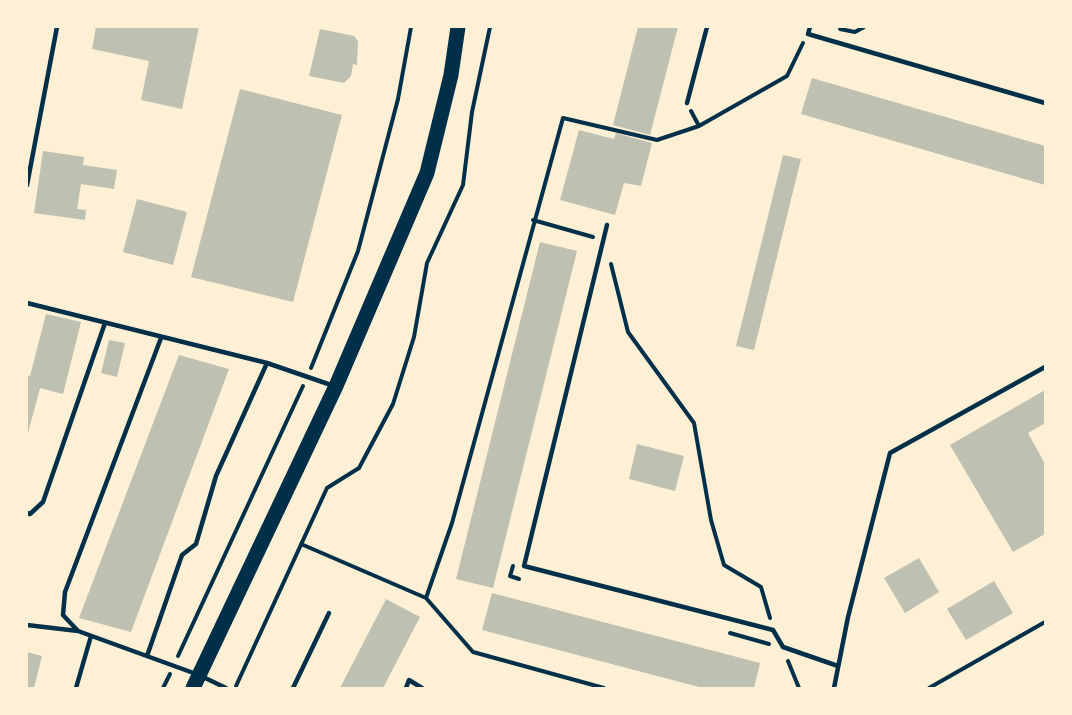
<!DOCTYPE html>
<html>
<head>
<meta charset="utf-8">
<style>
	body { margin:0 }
	#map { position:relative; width:1072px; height:715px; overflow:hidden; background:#fdf0d5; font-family:"Exo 2",sans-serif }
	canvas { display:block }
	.frame { position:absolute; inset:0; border:28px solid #fdf0d5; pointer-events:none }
</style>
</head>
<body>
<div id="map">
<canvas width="1072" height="715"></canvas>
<div class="frame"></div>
</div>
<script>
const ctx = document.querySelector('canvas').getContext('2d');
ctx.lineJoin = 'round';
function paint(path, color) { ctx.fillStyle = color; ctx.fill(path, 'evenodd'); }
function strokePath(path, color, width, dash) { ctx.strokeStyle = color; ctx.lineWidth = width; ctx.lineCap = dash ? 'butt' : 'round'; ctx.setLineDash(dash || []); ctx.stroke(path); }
const building = new Path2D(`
	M96 27H199L182 109 141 100 149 61 92 49Z
	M638 27H678L650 135 613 125Z
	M320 29 354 36 358 41 357 65 353 64 351 76 344 83 309 76Z
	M812 78 1045 146V185L801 114Z
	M240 89 342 115 293 302 191 277Z
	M579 130 614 139 616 133 652 143 641 186 624 183 615 215 560 200Z
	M43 151 84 157 83 165 117 170 114 189 81 184 77 209 86 210 85 220 34 213Z
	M783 155 801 159 754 350 736 346Z
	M137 199 187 212 173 265 123 252Z
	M540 242 577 251 493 588 456 579Z
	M46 314 81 322 63 394 40 388 27 437V375L30 376Z
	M109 340 125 343 117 377 101 373Z
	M179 355 229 369 131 632 79 618Z
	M1045 390V423L1028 433 1045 464V534L1013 552 950 445Z
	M637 444 684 456 675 491 629 479Z
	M919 558 939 592 905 613 884 578Z
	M994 581 1013 613 966 640 947 609Z
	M492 593 760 663 754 688H703L482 630Z
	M386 599 420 617 383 688H340Z
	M27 652 42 656 34 688H27Z`);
const path = new Path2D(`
	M840 29 855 32 864 27
	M691 111 699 126 787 76 803 43
	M533 220 593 237
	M611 264 628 332 694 423 711 520 724 565 761 587 770 618
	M311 368 358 251 398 99 411 27
	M301 544 426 598 473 652 604 688
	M513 566 510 576 519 579
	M426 598 452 523 563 118 657 140 699 126
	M730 633 769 644
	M178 656 303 386
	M788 661 799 688
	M236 686 327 488 359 468 393 404 414 337 427 263 463 185 472 112 490 27
	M163 688 170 674
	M929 688 1045 622`);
const service = new Path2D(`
	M810 27 808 34 1045 103
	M687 103 707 27
	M27 185 57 27
	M607 225 524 566 773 630 783 647 838 666
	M27 303 267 363 334 386
	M161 338 65 592 63 615 78 631 199 675 226 688
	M27 513 30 514 43 502 105 323
	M27 625 78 631
	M147 656 182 555 196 544 216 476 267 363
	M76 688 91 636
	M293 688 329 613
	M406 688 409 680 422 688
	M834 688 848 617 890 453 1045 367`);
const primary = new Path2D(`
	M193 688 336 386 427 173 451 75 458 27`);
paint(building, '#bec0b2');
strokePath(path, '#003049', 4);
strokePath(service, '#003049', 4.5);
strokePath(primary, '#003049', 15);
</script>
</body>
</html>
